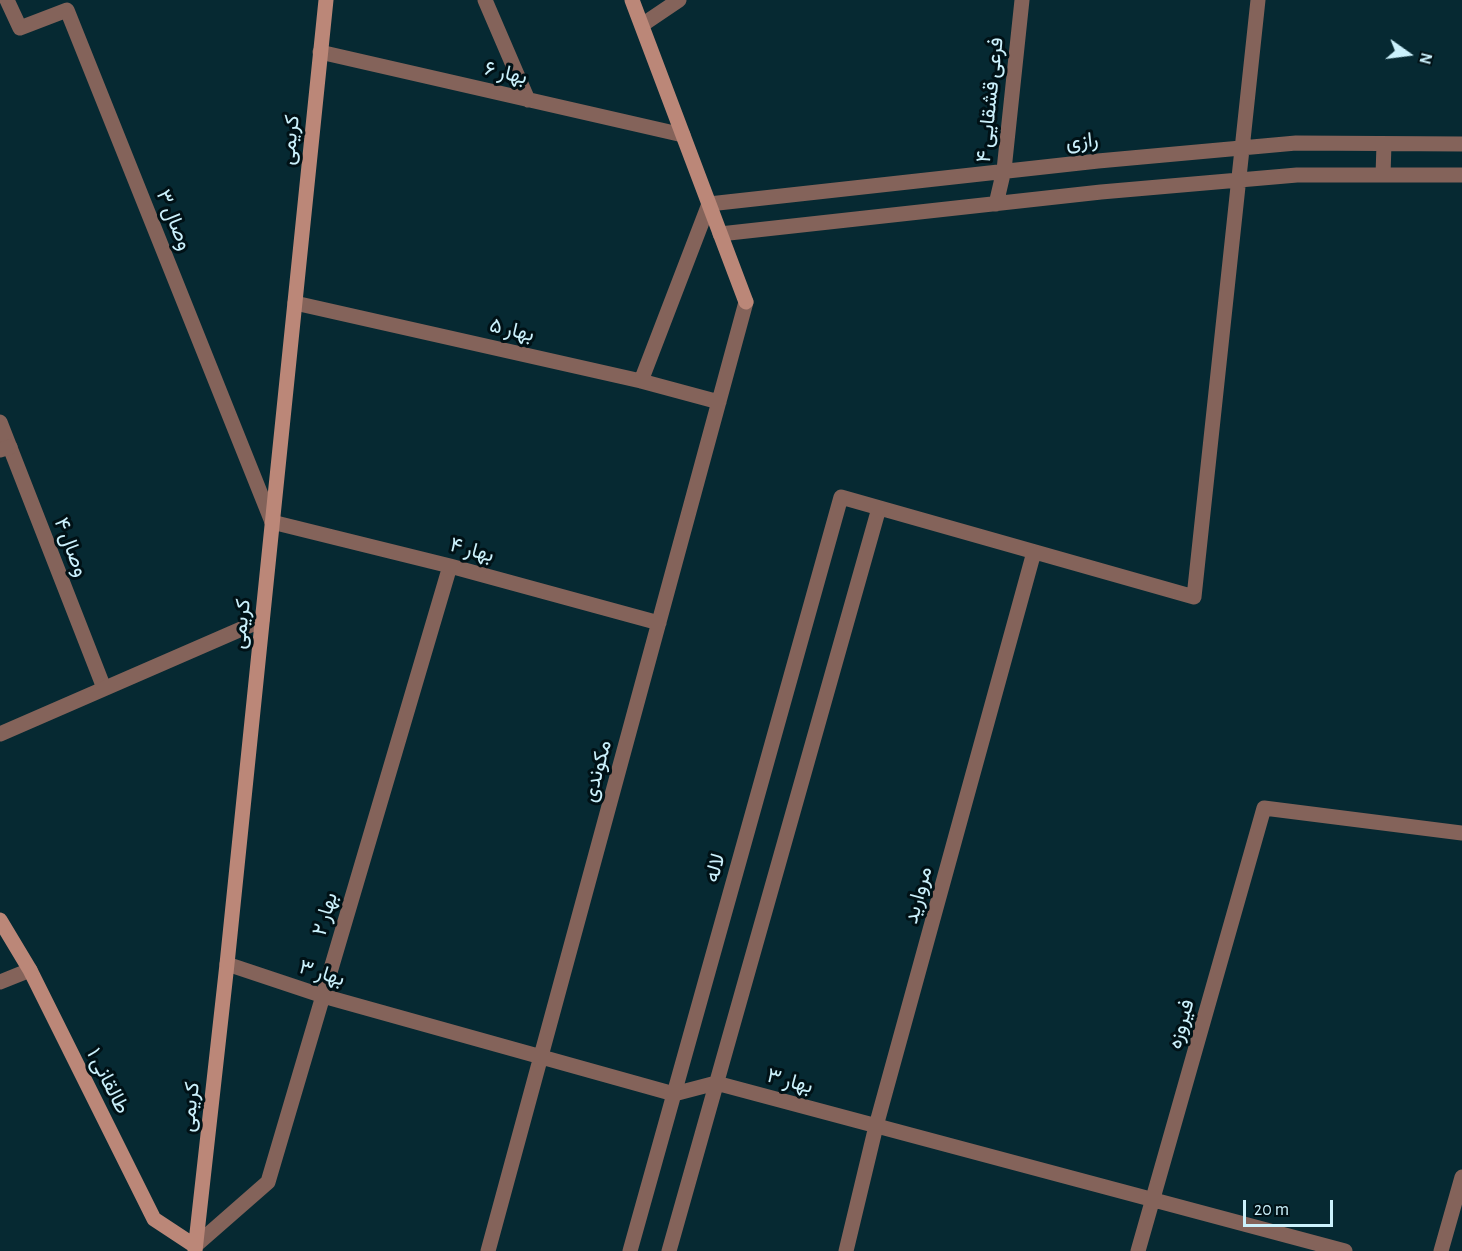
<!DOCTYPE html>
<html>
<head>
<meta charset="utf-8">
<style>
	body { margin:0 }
	#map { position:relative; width:1462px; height:1251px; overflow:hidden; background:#062932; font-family:"Alegreya Sans",sans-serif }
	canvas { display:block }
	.north { position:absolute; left:1378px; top:24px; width:60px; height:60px; -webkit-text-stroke:4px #001116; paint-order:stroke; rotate:104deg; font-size:16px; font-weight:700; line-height:24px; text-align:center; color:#cbf1fc }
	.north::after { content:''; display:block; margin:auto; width:21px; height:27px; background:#cbf1fc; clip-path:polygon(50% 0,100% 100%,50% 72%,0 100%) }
	.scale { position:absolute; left:1243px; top:1200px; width:90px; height:27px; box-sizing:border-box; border:3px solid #cbf1fc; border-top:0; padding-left:8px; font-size:18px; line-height:21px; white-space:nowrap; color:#cbf1fc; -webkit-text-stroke:4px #001116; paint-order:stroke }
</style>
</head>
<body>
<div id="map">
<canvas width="1462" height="1251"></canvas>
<div class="north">N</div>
<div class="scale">20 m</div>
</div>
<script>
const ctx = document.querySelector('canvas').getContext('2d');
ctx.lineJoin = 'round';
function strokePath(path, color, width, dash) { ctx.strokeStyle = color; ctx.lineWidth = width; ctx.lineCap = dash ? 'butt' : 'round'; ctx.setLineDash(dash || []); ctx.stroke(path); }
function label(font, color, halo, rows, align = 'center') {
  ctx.font = font + ' "Alegreya Sans",Vazirmatn,sans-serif'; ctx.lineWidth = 6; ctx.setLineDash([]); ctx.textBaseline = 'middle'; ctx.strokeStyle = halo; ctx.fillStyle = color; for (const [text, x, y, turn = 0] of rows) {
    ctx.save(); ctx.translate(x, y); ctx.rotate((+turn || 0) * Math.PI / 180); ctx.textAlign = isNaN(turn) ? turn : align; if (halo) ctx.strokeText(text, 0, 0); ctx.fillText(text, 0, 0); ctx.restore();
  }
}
const lane = new Path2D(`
	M7 0 20 28 67 10 272 522
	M0 422 104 688`);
const street = new Path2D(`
	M485 0 528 100
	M642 25 679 0
	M320 52 683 135
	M1383 175 1384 144
	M996 204 1004 170 1022 0
	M720 234 1101 192 1297 175H1462
	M295 303 641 381 719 402
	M641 381 709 204 1098 161 1296 143 1462 144
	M0 450 10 447
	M272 522 450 566 659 623
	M0 734 262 620
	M227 964 323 996 674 1094 716 1083 1345 1251
	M0 982 30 970
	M195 1246 268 1182 450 566
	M488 1251 746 302
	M630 1251 841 497 1194 597 1258 0
	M669 1251 879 508
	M846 1251 876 1126 1034 552
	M1138 1251 1264 808 1462 833
	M1441 1251 1462 1177`);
const secondary = new Path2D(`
	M632 0 746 302
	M0 920 30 970 154 1219 195 1246
	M195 1251 227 964 326 0`);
const streetNames = [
	["بهار ۶",506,73,13],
	["فرعی قشقایی ۴",990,100,-84],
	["کریمی",290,140,-84],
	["رازی",1082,141,-6],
	["وصال ۳",174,220,68],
	["بهار ۵",512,330,13],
	["وصال ۴",71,547,69],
	["بهار ۴",472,550,15],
	["کریمی",241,624,-84],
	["مکوندی",597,771,-75],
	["لاله",715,868,-74],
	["مروارید",918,895,-75],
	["بهار ۲",325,914,-74],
	["بهار ۳",322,973,17],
	["فیروزه",1181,1024,-74],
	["طالقانی ۱",108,1081,63],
	["بهار ۳",790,1081,15],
	["کریمی",190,1107,-84]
];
strokePath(lane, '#84635a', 15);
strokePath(street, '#84635a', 15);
strokePath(secondary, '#bb8778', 15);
label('21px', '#cbf1fc', '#001116', streetNames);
</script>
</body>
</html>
